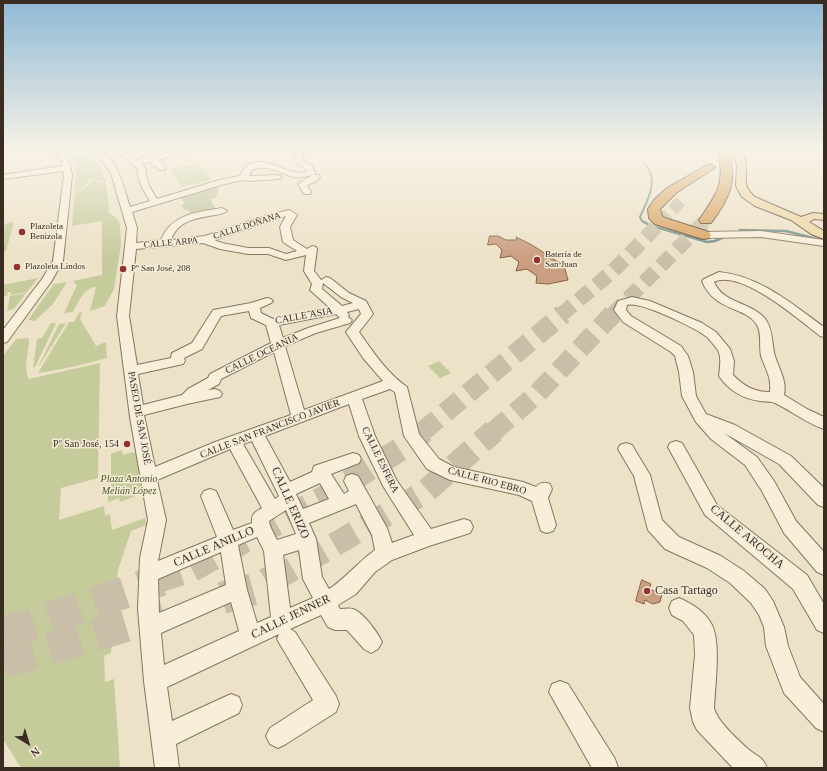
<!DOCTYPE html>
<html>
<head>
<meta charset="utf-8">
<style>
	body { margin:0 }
	#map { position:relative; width:827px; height:771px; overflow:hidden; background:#ede2c8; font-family:"Times New Roman",serif }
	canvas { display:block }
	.frame { position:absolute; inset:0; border:4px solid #3a2c21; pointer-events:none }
	.north { position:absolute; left:8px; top:723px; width:40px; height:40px; -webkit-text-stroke:3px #f5ecd8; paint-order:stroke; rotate:142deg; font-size:11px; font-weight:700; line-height:16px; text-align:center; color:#3a2c21 }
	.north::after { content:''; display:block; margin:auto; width:14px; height:18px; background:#3a2c21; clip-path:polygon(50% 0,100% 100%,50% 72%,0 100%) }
</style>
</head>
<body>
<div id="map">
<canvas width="827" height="771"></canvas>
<div class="frame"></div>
<div class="north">N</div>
</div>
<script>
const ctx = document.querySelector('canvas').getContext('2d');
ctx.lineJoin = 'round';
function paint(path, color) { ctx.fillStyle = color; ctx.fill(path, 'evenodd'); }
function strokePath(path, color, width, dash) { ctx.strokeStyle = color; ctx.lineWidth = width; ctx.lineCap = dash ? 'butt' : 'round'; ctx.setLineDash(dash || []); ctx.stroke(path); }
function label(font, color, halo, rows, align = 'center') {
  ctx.font = font + ' "Times New Roman",serif'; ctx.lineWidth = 3; ctx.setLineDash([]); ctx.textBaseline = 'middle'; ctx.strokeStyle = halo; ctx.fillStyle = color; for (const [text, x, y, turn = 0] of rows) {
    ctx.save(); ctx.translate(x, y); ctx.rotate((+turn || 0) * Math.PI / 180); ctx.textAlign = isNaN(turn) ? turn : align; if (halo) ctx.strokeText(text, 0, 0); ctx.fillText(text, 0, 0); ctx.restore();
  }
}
const green = new Path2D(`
	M65 150C70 150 77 149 81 150 94 154 102 171 106 182L91 179 80 190 75 192 76 167Z
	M199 163 212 180 181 187 169 169Z
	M93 180 106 183 109 210 106 212 109 211 110 214 117 218 120 224 121 245 114 289 105 306 90 311 96 287C83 288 79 302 73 312L64 313 77 285 73 281 102 275V221L72 226 75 193 81 191Z
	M14 222 6 251 3 252V230L5 225 4 224Z
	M38 278 27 292 11 295V292H8L7 296H3V285Z
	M67 282 52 305 35 321 28 320 54 284Z
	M26 293 14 309 7 311 10 296Z
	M82 312 80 319 96 346 106 342 107 358C85 364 61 370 38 373L69 322H74L79 313Z
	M51 323H56L35 367 33 368 37 339 42 338Z
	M66 323 39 366 38 367 59 324Z
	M27 338 29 339C29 349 23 372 29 379L100 363 98 478 61 488 59 520 104 506 105 516 110 514 112 530 145 518 146 525 131 531 118 570 111 653 104 656 105 682 114 679 120 768H21L3 739V380L5 376H3V356L16 339Z
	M439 361 451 373 440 378 428 366Z
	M122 450 123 455 132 452 137 453 143 493 120 502 119 498 108 502V488L111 486V454Z`);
const cemetery = new Path2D(`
	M219 185 216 198 210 199 216 209 191 215 188 210H184L181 205 185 204 180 197Z`);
const streamFar1 = new Path2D(`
	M644 163C660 179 648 199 640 217L642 221 646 223`);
const stream = new Path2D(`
	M644 222 649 225 707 242 715 241 726 236
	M740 230 786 231 824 241`);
const building = new Path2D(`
	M490 236H498L506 240H517L516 237 532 245 564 266 568 280 548 284 536 283 537 276 527 269 516 271 519 262 511 256 500 258 502 250 496 244 488 245Z
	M642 580 651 584 649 589 662 594 660 602 653 604 645 600 644 604 636 601Z`);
const highwayTunnelFar4 = new Path2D(`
	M660 223 683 199
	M703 223 706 220`);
const highwayTunnelFar3 = new Path2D(`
	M561 315 613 271 661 222
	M612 315 704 222`);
const highwayTunnelFar2 = new Path2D(`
	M422 432 563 314
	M493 432 538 393 613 314`);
const highwayTunnelFar1 = new Path2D(`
	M158 581 192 570 323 498 407 445 424 431
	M272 581 425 492 494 431`);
const highwayTunnel = new Path2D(`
	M222 598 264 586 274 580
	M3 631 27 626 161 580
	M3 662 164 615`);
const minor = new Path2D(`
	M54 150H61L69 161 72 175 63 261 51 282 7 342 3 343V330L42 279 53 261 64 175 63 171 3 179V175L62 166 61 161Z
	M90 150C117 150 123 186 130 207L150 201C145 192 136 180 138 169L116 150H124L137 160 146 158 137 150H145L153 157 178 150H192L157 160 165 166V170H159L150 162 141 164 146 169C144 179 152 191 157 199L216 181 239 176C243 173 243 168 247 166 266 153 287 177 306 172V169L294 161 297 150H305L302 160 312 166 315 173 314 175C307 176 302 178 295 177 280 174 268 163 252 170L249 176 278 175 282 177 278 179 249 181 242 180 221 185 132 212 137 228 136 243 161 240C171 214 198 212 222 208L227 211C223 214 220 214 215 215 197 218 178 220 171 240L205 236 265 216 289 210 297 215 290 227 293 240 307 249 312 246 316 247 317 249 314 271 321 280 326 277 330 278 349 293 366 301 373 314 359 332C373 352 387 373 407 387L419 434 439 459 454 467 523 482 536 487C540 482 544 482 550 484L552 489 548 498 556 525 553 531 547 533 541 531 532 501 519 495 450 480 427 469 404 436 395 392 390 389 362 399 375 436 397 481 431 529 464 519 470 521 473 527 470 533 429 546 392 560 375 572 356 594 338 605 340 609C344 609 349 608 353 609 363 612 378 633 382 642L378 649 371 653 364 649 347 630H335L328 627 321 615 290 629 295 632 336 696 339 704 336 712 286 744 278 748 270 744 266 736 270 728 313 700 281 646 277 639 279 634 167 687 172 721 231 694 239 697 242 705 239 713 176 744 179 768H155L144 681 138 609 140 558 148 520 130 417 117 316 127 228 111 173 104 163ZM286 216 280 227 283 242 297 251 286 254 269 248H248L222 243 214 240ZM203 243 220 249 248 254H268L286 260 306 255 304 271 312 284 310 290 330 308 273 319 261 313 260 308 271 303 273 301 271 299 267 298 251 303 213 310 192 343 172 353 171 358 137 365 129 316 136 249ZM323 283 341 297 353 303 342 306 322 289ZM359 309 361 314 346 332 363 358 383 381 304 410 285 346 316 333 350 323 352 320 348 317 349 315 347 312ZM249 311 251 318 266 325 271 343 210 374 208 378 188 389 182 395 143 405 138 374 183 364 185 361 184 358 202 349 221 316ZM336 314 340 318 308 328 283 338 279 325ZM274 352 291 415 215 442 155 467 144 415 187 404 220 397 222 394 220 391 215 389 208 390 219 384 221 379ZM349 404 359 436 383 486 414 535 392 543 387 528 358 476 352 474 346 476 344 481 349 491 344 494 331 474 359 463 361 459 359 455 353 453 314 466 312 472 290 482 265 436ZM252 441 279 496 275 499 243 444ZM230 449 262 508C255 512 251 514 252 523L233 530 216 491 210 489 204 491 201 496 217 537 158 561 166 520 157 480ZM320 483 329 499 303 509 296 494ZM356 504 372 535 375 550C358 562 346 578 329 589L322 577 316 539 309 523ZM286 510 296 534 277 540 270 526 269 521ZM257 537 264 551 271 617 257 623 247 590 238 545ZM299 550 303 579 313 598 290 608 283 555ZM221 552 226 585 159 613 158 579ZM231 602 239 631 164 665 161 633Z
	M313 175H319L320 177 317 181 307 185 311 192 310 194H304L298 184Z
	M761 231 824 240V246L761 237 704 238 699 235 704 232Z
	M719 272C760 276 792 304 824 327V337L820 336C798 319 741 269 714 282 723 304 753 302 766 320 774 332 771 346 776 359 780 371 787 382 784 395L807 409 824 417V429C806 423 792 411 775 403 771 401 764 402 760 401 743 399 728 390 719 376 720 367 722 356 717 349 714 345 710 340 707 337 695 328 641 301 627 305L626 310 631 316 681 346 688 356 693 372 696 396 706 414 735 425 791 456 824 488V507L818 505 779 464 724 433 757 457 774 481 796 521 824 552V575L817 572 784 533 762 491 745 465 711 439 696 422 682 396 679 372 675 356 671 352 623 322 614 310 618 301 632 297 650 301 702 323 716 332 730 349 734 361 733 375C744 386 754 392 770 392 772 378 765 368 761 356 759 346 762 334 757 325 746 306 714 312 702 281L704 279Z
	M676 441 682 443 717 505 807 575 824 604V633L817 630 793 589 705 515 668 447 670 443Z
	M626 443 632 445 650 475 662 520 679 537 721 556 744 571 765 589 773 601 784 627 788 646 800 677 824 704V732L816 728 784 693 766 646 764 627 759 615 751 603 730 583 707 568 665 549 648 530 634 476 618 449 620 445Z
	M679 598C692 604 705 611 712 625 721 643 715 687 714 708 717 721 737 739 748 749 757 757 762 755 767 768H733L697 730 693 722 690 708 695 655 694 635 683 621 672 615 669 608 672 601Z
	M560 681 568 684 615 759 618 768H592L549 692 552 684Z`);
const major = new Path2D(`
	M732 150H741C743 155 746 160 746 165 747 181 742 186 755 197L801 217 813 213 824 214V220L814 219 809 222 824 231V239L811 234 791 220 755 206 742 197 736 186 737 165Z`);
const highway = new Path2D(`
	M717 150H727C739 180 729 199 711 223H701L699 220C716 196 727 181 717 150Z
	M709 164 715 167 713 169 676 193 660 209 662 216 665 218 709 232 711 235 709 238 704 239 699 238 655 224 649 218 648 209 654 200 667 188Z`);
const markers = [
	[22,232,4,"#953032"],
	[537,260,4,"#953032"],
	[17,267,4,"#953032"],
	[123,269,4,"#953032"],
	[127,444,4,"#953032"],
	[647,591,4,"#953032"]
];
const farStreetnames = [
	["CALLE DOÑANA",247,226,-18],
	["CALLE ARPA",171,243,-5]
];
const farPoinames = [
	["Plazoleta",30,227],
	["Benizola",30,237],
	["Batería de",545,255],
	["San Juan",545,265],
	["Plazoleta Lindos",25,267],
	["Pº San José, 208",131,269]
];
const streetNames = [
	["CALLE ASIA",304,316,-10],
	["CALLE OCEANIA",262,354,-26],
	["PASEO DE SAN JOSÉ",139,418,80],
	["CALLE SAN FRANCISCO JAVIER",270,429,-21],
	["CALLE ESFERA",380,460,64],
	["CALLE RIO EBRO",487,481,15]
];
const poiNames = [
	["Pº San José, 154",119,444]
];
const parkNames = [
	["Plaza Antonio",129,479],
	["Melián López",129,491]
];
const nearStreetnames = [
	["CALLE ERIZO",290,503,66],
	["CALLE AROCHA",747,537,40],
	["CALLE ANILLO",214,547,-23],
	["CALLE JENNER",291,617,-26]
];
const nearPoinames = [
	["Casa Tartago",655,591]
];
paint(green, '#c6cb9c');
paint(cemetery, '#bdc19b');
strokePath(streamFar1, '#709087', 2);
strokePath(stream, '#709087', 2.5);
paint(building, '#ca9e80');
strokePath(building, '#875e44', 1);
strokePath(highwayTunnelFar4, '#c9bea7', 12, [12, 6]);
strokePath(highwayTunnelFar3, '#c9bea7', 15, [15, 8]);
strokePath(highwayTunnelFar2, '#c9bea7', 20, [20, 10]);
strokePath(highwayTunnelFar1, '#c9bea7', 24, [24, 12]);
strokePath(highwayTunnel, '#c9bea7', 32, [32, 16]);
strokePath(minor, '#89745e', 2);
strokePath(major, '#574231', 2);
strokePath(highway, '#574231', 2);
paint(minor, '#f8efdb');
paint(major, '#eed5a2');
paint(highway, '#d8a15d');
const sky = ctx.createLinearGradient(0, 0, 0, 258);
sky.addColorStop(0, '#8fb9d6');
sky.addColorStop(0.58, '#f7f2e6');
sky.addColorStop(1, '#f7f2e600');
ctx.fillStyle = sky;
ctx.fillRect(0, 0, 827, 258);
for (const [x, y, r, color] of markers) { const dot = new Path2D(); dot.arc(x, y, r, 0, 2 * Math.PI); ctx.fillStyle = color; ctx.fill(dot); strokePath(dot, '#f5ecd8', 1.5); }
label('9px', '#3a2c21', '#f5ecd8', farStreetnames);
label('9px', '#3a2c21', '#f5ecd8', farPoinames, 'left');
label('10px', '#3a2c21', '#f5ecd8', streetNames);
label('10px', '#3a2c21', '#f5ecd8', poiNames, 'right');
label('italic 10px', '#4a5528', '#f5ecd8', parkNames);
label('12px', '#3a2c21', '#f5ecd8', nearStreetnames);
label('12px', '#3a2c21', '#f5ecd8', nearPoinames, 'left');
</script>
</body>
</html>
